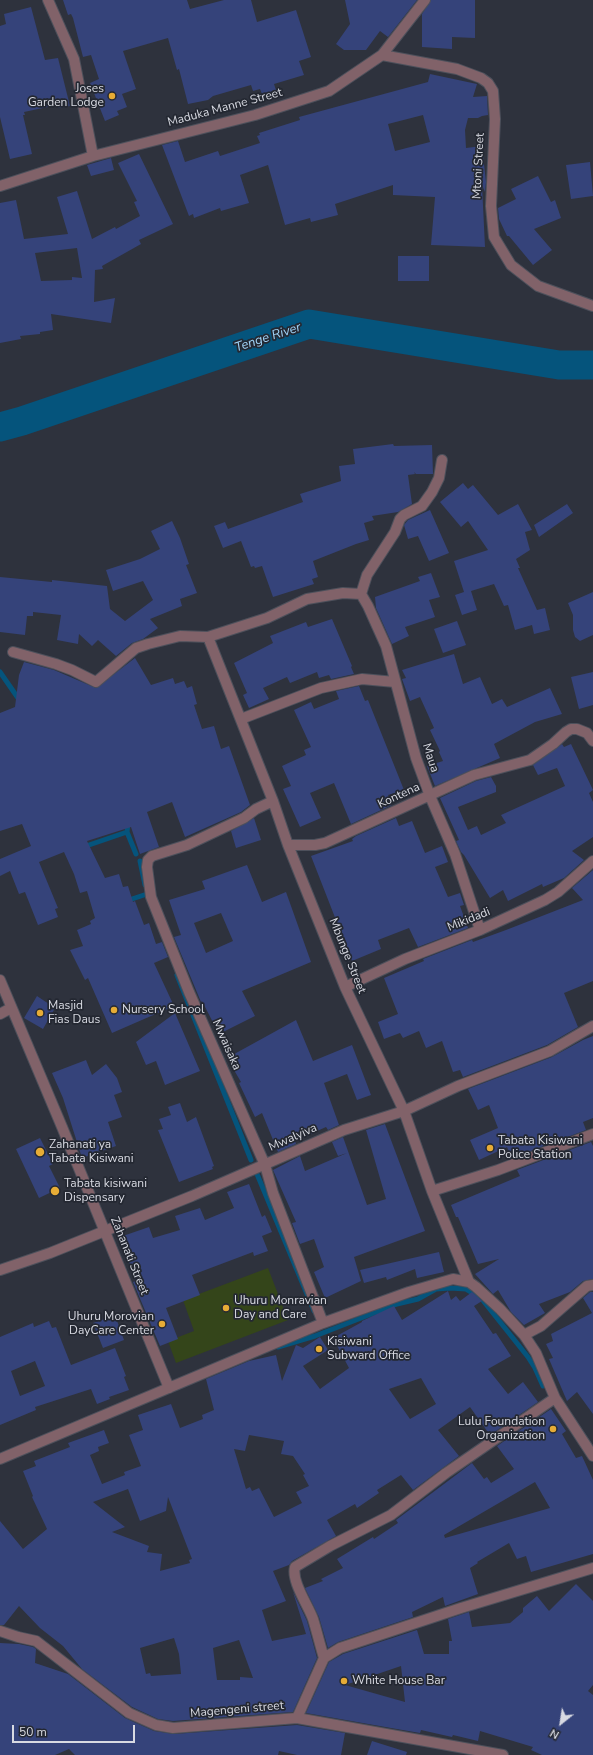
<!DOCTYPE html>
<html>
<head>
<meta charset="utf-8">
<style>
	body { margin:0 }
	#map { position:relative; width:593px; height:1755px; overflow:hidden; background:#2e323d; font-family:"Nunito Sans",sans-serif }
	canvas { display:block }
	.north { position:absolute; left:541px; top:1703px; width:40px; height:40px; -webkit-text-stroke:3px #242832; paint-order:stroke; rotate:210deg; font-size:11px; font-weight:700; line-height:16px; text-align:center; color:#d8dae2 }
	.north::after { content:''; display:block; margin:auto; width:14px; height:18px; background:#d8dae2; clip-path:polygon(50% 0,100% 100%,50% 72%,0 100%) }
	.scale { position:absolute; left:12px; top:1725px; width:123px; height:18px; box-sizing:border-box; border:2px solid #d8dae2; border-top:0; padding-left:5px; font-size:12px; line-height:14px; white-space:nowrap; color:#d8dae2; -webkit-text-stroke:3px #242832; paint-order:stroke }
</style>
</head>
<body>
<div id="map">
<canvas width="593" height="1755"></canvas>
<div class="north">N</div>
<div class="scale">50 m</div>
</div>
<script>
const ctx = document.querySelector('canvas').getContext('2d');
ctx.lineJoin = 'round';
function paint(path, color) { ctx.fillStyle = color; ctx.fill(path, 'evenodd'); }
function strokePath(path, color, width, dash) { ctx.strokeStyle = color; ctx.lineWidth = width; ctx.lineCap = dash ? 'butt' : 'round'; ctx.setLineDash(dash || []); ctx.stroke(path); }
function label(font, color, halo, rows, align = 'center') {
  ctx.font = font + ' "Nunito Sans",sans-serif'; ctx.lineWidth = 3.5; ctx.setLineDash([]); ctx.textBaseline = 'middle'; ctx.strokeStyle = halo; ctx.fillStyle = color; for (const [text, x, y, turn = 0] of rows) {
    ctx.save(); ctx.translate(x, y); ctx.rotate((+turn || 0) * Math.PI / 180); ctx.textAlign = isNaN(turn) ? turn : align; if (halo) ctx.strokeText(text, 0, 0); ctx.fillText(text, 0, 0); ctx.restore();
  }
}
const green = new Path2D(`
	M268 1268 288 1320 176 1363 168 1341 194 1331 183 1300Z`);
const stream = new Path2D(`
	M0 672 18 698 22 699
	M128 823 127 832 136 854
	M89 845 127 832
	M140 861 145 885
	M126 901 147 894
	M177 975 251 1160
	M257 1174 314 1311
	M278 1347 315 1336 397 1304 418 1299 436 1289 450 1288 466 1289 481 1298 528 1357 535 1368 543 1386`);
const river = new Path2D(`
	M0 427 22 421 309 324 559 365H593`);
const building = new Path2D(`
	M63 0H187L190 9 224 0H251L257 22 296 10 311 57 299 61 304 75 274 84 276 90 262 94 260 89 253 91 251 85 213 96 208 100 188 104 179 69 177 70 168 38 123 51 136 89 122 94 127 107 117 111 119 115 105 121 90 83 99 79 91 55 83 57 73 18 71 14 68 15Z
	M345 0H417L388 37 380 31 366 50H344L336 44 350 24Z
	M431 0H475V38L452 37V49L422 47V14Z
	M31 7 45 60 58 58 70 106 58 108 57 105 24 112 25 115H23L32 154 10 159 0 117V26L6 24 4 14Z
	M430 74 477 84 473 97 487 96 488 115 482 116 478 118H468L465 130 466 148 482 146 486 182 485 192 482 185 485 247 431 245 435 197 393 195V185L335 204 338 215 311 222 310 218 285 225 268 165 240 175 249 203 221 211 220 208 194 218 193 214 189 216 162 145 178 141 185 162 218 151 220 156 260 143 257 136 260 135 259 133 300 120 299 117 428 82ZM423 115 430 142 395 151 388 124Z
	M139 154 173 224 139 240 141 244 102 266 103 269 95 270 94 302 115 298 111 323 51 314 53 330 40 332V334L20 336 21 339 0 343V203L16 200 24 239 68 234 57 197 77 191 92 239 115 227 116 229 140 216 134 202 137 201 118 163ZM77 248 82 278 72 277V280L41 281 35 253Z
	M111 158 114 170 91 176 87 165Z
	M590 162 593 196 571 199 566 165Z
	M538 176 551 202 555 200 561 218 534 229 552 250 533 265 509 236H507L499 219 498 208 516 199 511 189Z
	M398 256H429V281H398Z
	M393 444 394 446 432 445 433 474H416L414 472 415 474 408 475 412 504 398 512 372 516 374 520 364 523 369 540 356 544 313 561 318 577 312 579 314 584 273 597 262 566 255 568 254 566 251 567 241 541 223 548 214 526 225 522 228 529 303 502 300 494 341 481 339 466 355 464 353 449Z
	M463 483 468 489 473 485 498 515 518 504 532 530 525 532 530 550 516 559 520 568H518L537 610 545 608 550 630 534 634 532 625 515 630 508 605 504 606 494 584 471 591 477 610 462 615 455 595 464 592 454 561 488 550 468 521 461 527 440 502Z
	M567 504 573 513 539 537 534 525Z
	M430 510 449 553 429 561 418 536 408 539 404 525 408 520Z
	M172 521 180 538 189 564 186 565 197 593 180 599 182 606 150 619 158 628 143 639 132 643 116 656 98 640 92 646 79 634 78 644 57 640 61 615 33 612V616H27L25 635 0 632V577L52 582V580L107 586 110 609 125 621 153 600 143 581 113 591 106 570 140 559 160 549 151 531Z
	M431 573 440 597 429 600 435 617 405 627 409 636 392 644 376 608 375 597 420 581 418 577Z
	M593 592V635L580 641 575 637 573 630V615L568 603Z
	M332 619 352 666 351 667 354 674 331 679 329 675 319 678 317 672 290 683 287 677 263 688 269 699 249 708 243 695 247 693 234 663 273 643 270 636 306 622 308 627Z
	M457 621 466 645 443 653 434 629Z
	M454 654 463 684 480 677 492 704 502 699 507 707 550 688 562 714 535 722 494 744 500 758 435 786 427 766 443 761 439 752 440 751 430 730 434 728 420 697 410 701 402 679 406 678 402 670Z
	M135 658 151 685 173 678 175 684 184 681 187 688 192 686 197 704 194 705 202 729 214 726 221 749 229 746 250 805 241 812 185 837 172 802 147 812 159 847 140 854 131 827 87 841 105 878 119 874 123 887 128 886 133 902 135 901 144 925 149 923 156 944 162 942 168 957 154 963 174 1006 112 1033 88 978 85 980 70 950 83 946 77 930 91 924 90 921 95 918 87 891 80 893 74 874 64 852 39 862 58 908 55 909 58 917 38 925 25 892 19 894 10 871 0 876V859L31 846 22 824 0 831V713L15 707 19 675 24 662 54 670 96 688Z
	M593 672V705L579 709 571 677Z
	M359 686 365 701 368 700 404 790 388 795 392 805 351 824 334 783 310 793 321 818 300 827 283 789 291 786 282 766 306 755 304 750 311 747 294 710 311 702 314 709 339 699 336 691Z
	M562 744 564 747 571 744 593 790 589 793 593 802V837L572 851 584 860 564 878 543 887 542 884 508 901 503 890 490 898 464 855 461 852 456 841 459 840 440 798 476 781 491 777 496 786V792L458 807 468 830 477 826 481 835 506 823 501 815 565 786 557 768 538 775 533 765Z
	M254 818 261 840 236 848 231 831Z
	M396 818 399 826 412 821 425 853 442 846 448 862 435 867 448 897 460 893 464 905 460 906 468 928 418 947 409 928 378 940 381 949 352 961 311 856 353 841 352 839 356 836Z
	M247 865 262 902 286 892 311 962 242 991 255 1016 219 1034 202 1001 201 1002 174 937 181 935 169 900 205 889 202 881ZM221 913 233 941 206 953 194 923Z
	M593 870V981L564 993 578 1027 547 1045 463 1077 460 1070 453 1072 442 1041 426 1048 419 1031 403 1038 400 1033 384 1039 378 1022 398 1014 384 978 424 961 423 959 472 940 473 942 506 930 583 900 572 888Z
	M37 996 55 1008 43 1029 24 1018Z
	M175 1013 200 1071 165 1085 156 1061 146 1065 136 1042Z
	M296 1020 313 1061 352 1045 371 1095 357 1100 347 1074 324 1083 339 1125 328 1130 326 1127 295 1141 296 1144 278 1152 262 1113 255 1117 239 1083 241 1082 227 1058Z
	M593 1036V1118L583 1122 586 1130 512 1158 507 1147 479 1160 470 1140 498 1128 489 1105 478 1110 468 1089 552 1057 583 1040Z
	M86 1060 92 1075 106 1064 117 1078 122 1092 114 1095 122 1117 108 1122 116 1146 82 1158 63 1098 52 1073Z
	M180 1103 187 1122 196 1117 214 1166 212 1167 213 1169 179 1182 158 1130 163 1129 159 1119 171 1115 168 1107Z
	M385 1124 425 1231 354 1257 361 1281 325 1298 314 1272 324 1267 314 1239 300 1244 292 1223 296 1222 273 1170 300 1156 305 1171 347 1153 338 1156 332 1142 343 1137 367 1205 386 1199 366 1130Z
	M40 1138 53 1164 49 1166 60 1188 39 1198 16 1149Z
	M591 1142 593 1146V1279L583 1281 570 1292 539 1304 545 1313 524 1325 511 1312 498 1290 493 1294 475 1274 499 1259 478 1264 458 1217H456L451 1205 520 1176 517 1170Z
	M249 1184 262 1217 265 1215 272 1232 262 1236 268 1251 254 1256 253 1252 192 1275 200 1295 166 1308 178 1339 160 1346 133 1282 136 1281 120 1237 149 1227 153 1238 180 1230 175 1216 200 1208 205 1220 234 1208 227 1192Z
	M439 1252 444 1272 417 1278 415 1269 387 1280 386 1277 364 1283 360 1270Z
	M448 1291 451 1300 456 1296 460 1301 472 1292 482 1301 474 1306 493 1334 496 1333 511 1356 488 1369 508 1394 523 1382 538 1402 490 1435 470 1407 438 1430 459 1456 413 1490 401 1475 377 1490 379 1493 357 1508 355 1504 327 1520 336 1536 292 1561 289 1565 273 1571 286 1601 262 1610 272 1641 306 1634 293 1592 307 1621 317 1658 293 1712 173 1721 158 1719 132 1707 82 1669 63 1646 40 1628 19 1606 4 1625H0V1521L23 1549 47 1529 32 1497 33 1496 23 1471 36 1466 34 1461 70 1447 68 1443 104 1430 109 1443 98 1447 99 1451 90 1455 102 1484 125 1475 124 1472 141 1466 129 1435 143 1430 138 1415 171 1404 180 1428 203 1419 202 1415 214 1410 206 1379 249 1361 276 1355 282 1381 296 1345 303 1348 320 1337 328 1350 303 1366 320 1389 349 1368 333 1338 362 1322V1321L394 1306 402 1320ZM421 1378 436 1404 410 1419 389 1389ZM249 1435 284 1441 281 1454 293 1456 305 1474 303 1475 309 1486 296 1492 302 1503 274 1517 259 1488 252 1491 250 1487 246 1489 234 1449 245 1451ZM128 1489 140 1521 166 1511 168 1497 192 1559 189 1560 190 1563 160 1571 162 1554 147 1552 149 1546 112 1532 125 1527 93 1502ZM174 1638 179 1654 181 1674 151 1676 150 1673 146 1674 140 1648ZM239 1640 253 1678 240 1677V1680H217L213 1648Z
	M590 1292H593V1414L577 1392 567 1401 549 1359 553 1358 546 1344 553 1341 551 1334 592 1313 583 1298Z
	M110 1317 111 1320 116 1318 124 1340 103 1348 93 1323Z
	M49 1321 52 1328 56 1327 71 1365 115 1348 126 1376 124 1377 129 1390 109 1397 110 1399 97 1404 91 1389 35 1407 36 1410 0 1425V1337L33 1323 34 1327ZM35 1361 45 1386 20 1396 11 1371Z
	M551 1409 566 1431 562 1434 576 1458 582 1456 593 1480V1554L531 1572 526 1556 517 1559 509 1543 477 1562 478 1563 470 1568 478 1594 445 1606 443 1597 412 1612 413 1617 338 1642 328 1648 319 1617 305 1588 323 1581 321 1579 343 1568 337 1559 373 1537 374 1539 398 1523 396 1520 472 1463 484 1479 487 1477 491 1483 514 1469 497 1446ZM535 1482 550 1508 445 1538 444 1535Z
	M576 1584 593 1601V1685L588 1691 593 1695V1755H542L531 1750 533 1747 480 1731 478 1741 453 1735 452 1737 421 1730 420 1733 391 1728 306 1713 329 1662 343 1654 417 1630 424 1654H449V1641H452L448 1619 469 1612 472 1627 510 1623 523 1612V1608L537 1596 549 1611ZM401 1666 405 1702 345 1685Z
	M0 1643 19 1644 33 1647 36 1649 35 1663 68 1674 125 1718 154 1731 174 1734 297 1725 345 1733 341 1755H297L279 1751 278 1755H75L69 1749 55 1755H0Z
	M372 1741 407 1752 406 1755H367Z`);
const minor = new Path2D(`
	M48 0 74 59 93 156
	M382 55 457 69 481 78 488 83 493 91 495 119 491 206 494 237 511 265 538 286 593 306
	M0 186 93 156 255 115 329 91 382 55 425 0
	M361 594 367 575 395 532 400 519 404 515 422 506 432 492 439 478 442 460
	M208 637 273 801 288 845 345 987 404 1111 432 1191 469 1282
	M13 652 56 664 72 670 96 682 136 648 148 644 180 636 208 637 267 618 307 599 343 593 361 594 368 606 386 646 416 758 430 796 455 854 480 930
	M241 719 321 688 362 679 395 682
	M273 801 256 809 244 818 187 845 152 856 148 860 147 867 151 897 189 992 265 1165 273 1193 323 1323
	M288 845H315L325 843 474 775 530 760 553 744 566 732 571 729H577L587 733 593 741
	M0 980 62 1127 169 1388
	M345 987 405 959 480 930 545 900 558 892 593 861
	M0 1014 11 1008
	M432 1191 498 1170 593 1134
	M0 1270 50 1253 192 1196 344 1130 404 1111 458 1086 550 1051 593 1026
	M524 1335 541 1326 587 1286 593 1285
	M0 1459 323 1323 409 1292 453 1279 469 1282 476 1287 500 1309 524 1335 536 1353 555 1398 593 1456
	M0 1631 18 1637 36 1641 129 1713 156 1725 173 1728 297 1718 503 1755
	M324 1658C320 1645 317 1632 313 1619 308 1605 291 1581 295 1567L330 1546 391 1515 446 1473 555 1398
	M297 1718 324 1658 340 1648 461 1608 593 1568`);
const markers = [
	[112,96,4,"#e7ac36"],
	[114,1010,4,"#e7ac36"],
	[40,1013,4,"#e7ac36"],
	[490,1148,4,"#e7ac36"],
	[40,1152,5,"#e7ac36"],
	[55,1191,5,"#e7ac36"],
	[226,1308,4,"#e7ac36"],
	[162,1324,4,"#e7ac36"],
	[319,1349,4,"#e7ac36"],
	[553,1429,4,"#e7ac36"],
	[344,1681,4,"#e7ac36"]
];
const poiNames = [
	["Joses",104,89,"right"],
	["Garden Lodge",104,103,"right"],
	["Masjid",48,1006],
	["Fias Daus",48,1020],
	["Nursery School",122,1010],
	["Tabata Kisiwani",498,1141],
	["Police Station",498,1155],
	["Zahanati ya",49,1145],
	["Tabata Kisiwani",49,1159],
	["Tabata kisiwani",64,1184],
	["Dispensary",64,1198],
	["Uhuru Monravian",234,1301],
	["Day and Care",234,1315],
	["Uhuru Morovian",154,1317,"right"],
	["DayCare Center",154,1331,"right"],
	["Kisiwani",327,1342],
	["Subward Office",327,1356],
	["Lulu Foundation",545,1422,"right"],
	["Organization",545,1436,"right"],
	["White House Bar",352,1681]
];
const streetNames = [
	["Maduka Manne Street",225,108,-15],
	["Mtoni Street",479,166,-87],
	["Maua",430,758,72],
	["Kontena",399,796,-25],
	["Mikidadi",469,920,-22],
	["Mbunge Street",347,956,68],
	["Mwaisaka",226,1045,66],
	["Mwalyiva",293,1138,-24],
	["Zahanati Street",129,1256,68],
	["Magengeni street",237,1710,-5]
];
const waterNames = [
	["Tenge River",268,338,-18]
];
paint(green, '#34451a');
strokePath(stream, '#05547c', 5);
strokePath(river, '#05547c', 29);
paint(building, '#35437a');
strokePath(minor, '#4d505b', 12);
strokePath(minor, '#816269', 10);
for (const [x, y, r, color] of markers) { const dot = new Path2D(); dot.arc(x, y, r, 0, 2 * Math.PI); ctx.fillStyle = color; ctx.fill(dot); strokePath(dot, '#242832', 1.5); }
label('12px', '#d8dae2', '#242832', poiNames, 'left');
label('12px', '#d8dae2', '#242832', streetNames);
label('italic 13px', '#a0d4f8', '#242832', waterNames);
</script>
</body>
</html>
